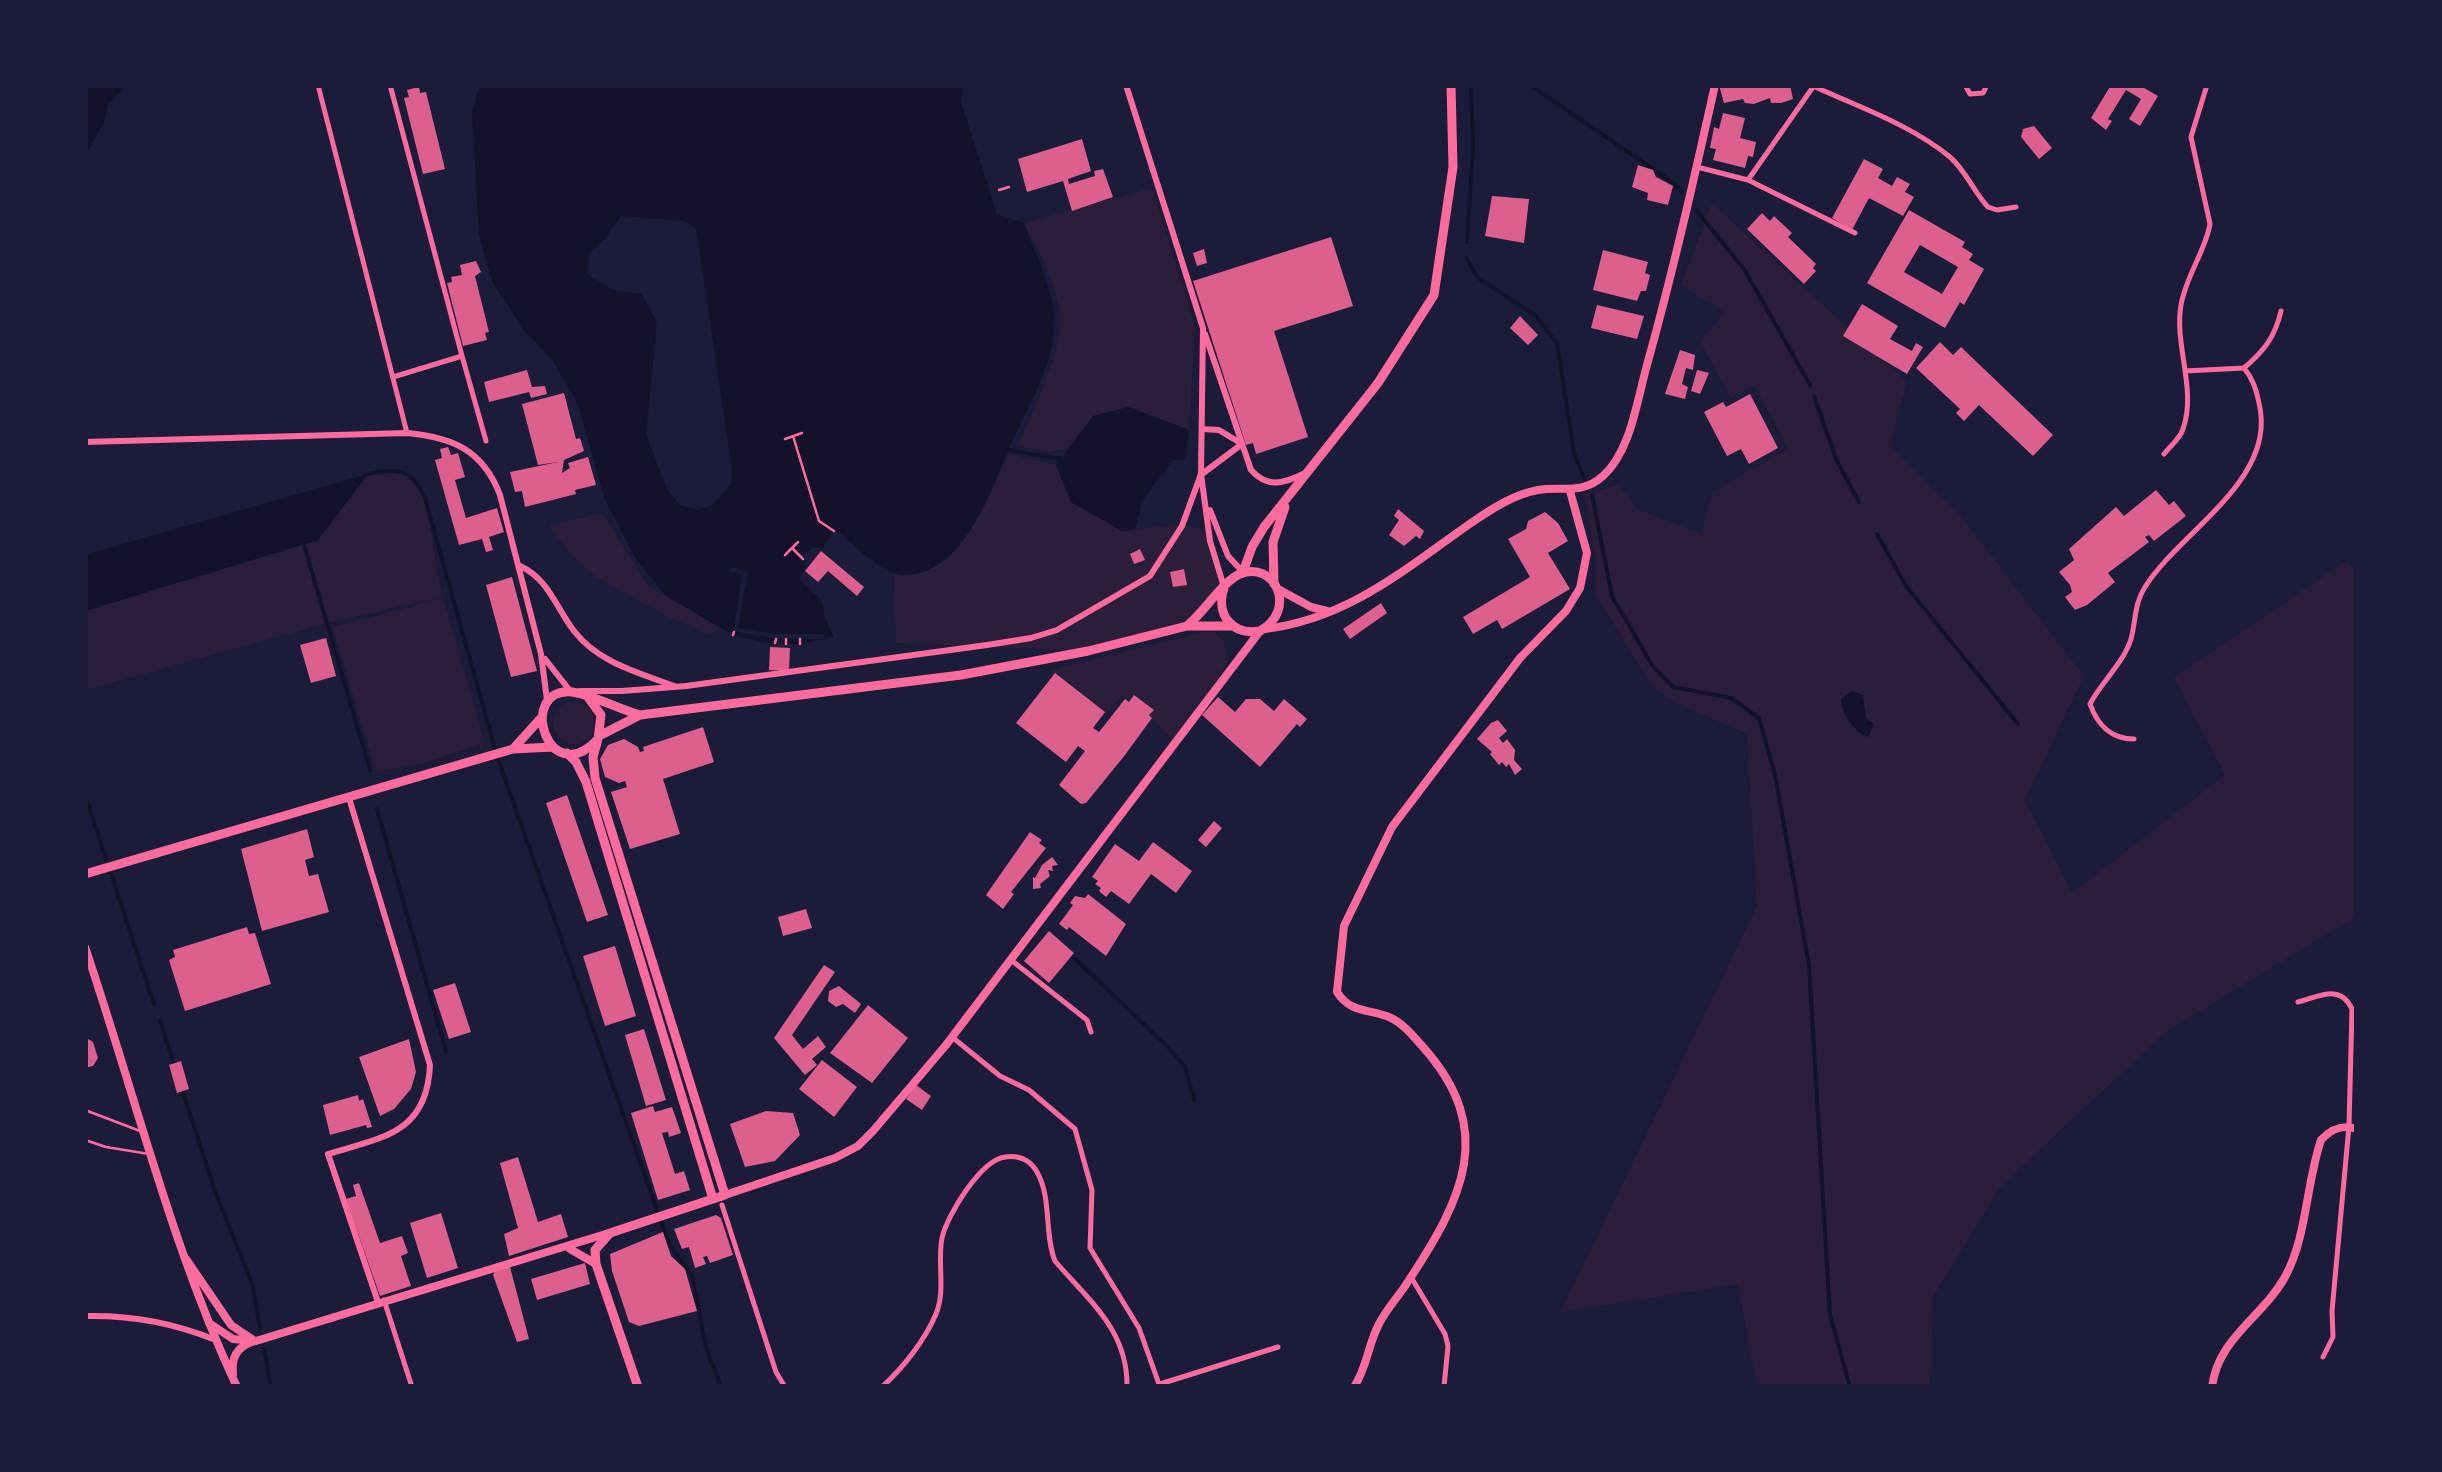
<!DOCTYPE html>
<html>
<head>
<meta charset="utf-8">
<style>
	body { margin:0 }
	#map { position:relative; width:2442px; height:1472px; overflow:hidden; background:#1b1b3a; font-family:"Fira Sans",sans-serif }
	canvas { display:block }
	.frame { position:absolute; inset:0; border:88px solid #1b1b3a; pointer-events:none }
</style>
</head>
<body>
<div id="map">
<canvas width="2442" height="1472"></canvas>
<div class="frame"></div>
</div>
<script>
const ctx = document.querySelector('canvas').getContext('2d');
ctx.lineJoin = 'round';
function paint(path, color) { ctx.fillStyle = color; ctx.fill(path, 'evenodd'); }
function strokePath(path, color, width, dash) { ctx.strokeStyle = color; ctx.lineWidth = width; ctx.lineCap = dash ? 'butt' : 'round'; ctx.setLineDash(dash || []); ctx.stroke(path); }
const green = new Path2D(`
	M1152 188 1195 326 1189 430 1128 407 1093 416 1068 449 1048 452 1018 446C1031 415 1062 352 1060 319 1058 284 1040 253 1024 223Z
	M1712 203 1907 382 1889 446 1961 516 2084 676 2025 800 2072 893 2225 775 2174 678 2347 560 2357 572V916L2167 1031 2000 1187 1933 1297 1930 1387H1757L1738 1284 1560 1313 1757 906 1747 734 1677 703 1652 686 1595 594V556L1584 494 1618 485 1639 510 1701 534 1713 492 1788 448 1754 385 1731 399 1700 341 1725 312 1681 285Z
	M1008 454 1056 465 1071 502 1122 531 1186 524 1206 532 1224 588 1187 626 1088 651 896 643 894 574C954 586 990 498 1008 454Z
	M394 469 416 480 425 498 442 597 332 622 85 690V611L318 540 368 474Z
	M602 513 649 587 721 628 710 634 669 617 596 577 572 556 549 525Z
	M443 598 485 743 420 764 376 772 333 627Z
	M1212 630 1224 641 1227 664 1176 743 1140 708 1122 695 1103 718 1048 671Z
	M553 723a21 21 0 1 1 42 0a21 21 0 1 1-42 0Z`);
const water = new Path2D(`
	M85 85H128L108 104 104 123 85 156Z
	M480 85H963L961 102 997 214 1024 223C1036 257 1058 296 1054 332 1050 372 1026 410 1010 446 991 489 965 573 906 575 883 576 855 545 837 531L833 532 822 549 813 547 804 555 806 567 799 579 822 601 825 618 834 637 800 644 762 642 733 635 665 595 636 559 605 500 578 405 553 361 523 329 492 281 479 235 472 113ZM621 216 684 221 696 228 732 470 731 485 711 506 696 510 680 505 667 489 646 435 657 322 642 294 613 290 587 274 590 252 604 240Z
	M1128 407 1189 430 1185 459 1173 460 1142 501 1135 530 1122 531 1071 502 1056 465 1093 416Z
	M368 474 318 540 85 611V555Z
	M1852 691 1863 695 1866 718 1874 724 1868 737C1855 733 1841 713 1841 699Z`);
const pier = new Path2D(`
	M731 567 748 572 738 628 777 634H824V639H776L733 631 742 575 730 571Z`);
const stream = new Path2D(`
	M1530 85 1675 184 1682 193
	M1696 210 1744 269 1810 385
	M1467 242 1473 149 1471 85
	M1466 258 1478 278 1535 315 1557 343 1574 453 1584 478
	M1814 396 1836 459 1859 502
	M1009 450 1061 459
	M368 474C398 468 411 468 425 498L497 756 664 1230 671 1247 692 1276 706 1348 721 1387
	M1592 495 1612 596 1652 665 1673 687 1731 698 1759 718 1775 775 1809 965 1830 1315 1850 1387
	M1877 534 1906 586 2018 724
	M304 545 370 770
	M85 795 154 1004
	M377 809 446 1051
	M1070 954 1169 1048 1185 1067 1194 1099
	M160 1020 175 1068
	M181 1087 215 1191 253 1286 260 1329
	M264 1349 271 1387`);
const building = new Path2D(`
	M1719 85H1790L1793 99 1781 103H1771L1770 98 1754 104 1745 103 1743 99 1724 103Z
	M2111 85H2139L2158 96 2140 126 2129 119 2141 99 2126 90 2108 119 2112 121 2106 130 2091 118Z
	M419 87 420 93 426 92 445 169 423 174 404 98 409 97 407 90Z
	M1723 113 1745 118 1740 138 1756 142 1753 157 1748 156 1745 168 1713 160 1716 149 1710 148 1714 127 1719 129Z
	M2034 126 2052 148 2039 159 2021 137 2023 129Z
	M1082 139 1091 171 1068 179 1069 184 1095 176 1094 171 1103 169 1113 197 1072 211 1063 181 1027 192 1018 159Z
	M1864 159 1883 169 1878 178 1892 186 1897 177 1910 184 1905 192 1914 197 1903 216 1869 198 1852 230 1832 218Z
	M1638 165 1653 170 1656 177 1673 186 1668 205 1647 200 1648 193 1632 187Z
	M1492 196 1529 199 1524 243 1485 236Z
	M1909 210 1965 242 1962 247 1973 254 1969 260 1984 269 1964 305 1960 302 1945 328 1867 283ZM1920 245 1958 267 1942 294 1904 272Z
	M1762 213 1770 221 1774 216 1792 233 1788 237 1816 264 1813 268 1816 271 1804 284 1747 229Z
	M1331 237 1353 306 1274 331 1308 437 1256 454 1253 443 1246 445 1193 281Z
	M1204 249 1207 263 1197 266 1193 253Z
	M1603 250 1648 262 1645 273 1650 275 1646 291H1641L1637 301 1593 290Z
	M476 261 481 272 475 276 489 332 485 333 487 340 463 346 447 283 452 282 451 277 462 275 460 265Z
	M1862 304 1898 326 1890 339 1912 351 1916 343 1923 347 1907 374 1843 336Z
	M1597 305 1644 316 1637 339 1591 328Z
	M1520 316 1538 335 1528 345 1510 328Z
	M1940 342 1953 355 1961 347 2053 435 2033 456 1979 405 1964 421 1956 413 1960 409 1916 368Z
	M1680 350 1695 355 1693 370 1686 368 1682 384 1688 387 1685 399 1665 394Z
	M527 370 532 387 545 386 547 394 531 398 529 392 489 402 484 382Z
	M1697 370 1709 373 1700 394 1691 391Z
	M564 393 576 439 580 438 584 451 564 460 562 473 570 468 568 463 588 457 596 485 575 490 576 494 525 507 522 491 515 492 510 472 558 462 538 465 522 404Z
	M1750 394 1778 448 1749 464 1741 449 1727 456 1704 412 1723 402 1726 407Z
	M448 447 451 455 458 453 465 477 455 480 466 518 497 508 504 532 489 537 493 550 486 552 482 539 459 545 435 460 442 458 440 449Z
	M2156 490 2169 505 2174 501 2186 516 2154 541 2149 535 2145 537 2149 542 2108 573 2115 582 2087 605 2075 610 2065 597 2072 592 2070 585 2059 572 2074 560 2069 549 2116 507 2124 516Z
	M1398 509 1424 531 1420 539 1416 536 1404 546 1389 535 1399 520 1394 516Z
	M1545 512 1558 523 1568 541 1548 553 1570 589 1502 629 1497 620 1473 634 1463 617 1530 577 1508 539 1526 529 1528 521Z
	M1140 549 1145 560 1134 564 1130 554Z
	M821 551 864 587 857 596 828 571 818 582 805 571Z
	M1184 569 1187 585 1173 587 1170 572Z
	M512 577 537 671 511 677 486 585Z
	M1381 603 1387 613 1350 639 1343 629Z
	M326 638 336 676 311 683 300 645Z
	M770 647 790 648 789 671 769 670Z
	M1055 673 1105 712 1093 728 1099 732 1125 699 1129 702 1134 695 1154 710 1149 715 1152 718 1125 755 1086 803 1081 804 1059 785 1085 751 1078 746 1066 762 1016 723Z
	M1218 697 1235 712 1246 699H1260L1274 711 1284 699 1307 719 1300 727 1297 724 1260 767 1202 715Z
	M1498 720 1507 731 1499 738 1503 743 1507 739 1515 750 1514 760 1522 769 1515 775 1509 764 1506 767 1502 762 1499 765 1490 754 1492 752 1477 739 1491 723Z
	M703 727 714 762 663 779 680 834 630 849 611 792 627 787 625 781 619 783 605 777 600 759 608 745 624 739 638 747 640 752 644 751 643 747Z
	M567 795 608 915 587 922 546 803Z
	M1214 821 1222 828 1206 847 1198 840Z
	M307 829 314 857 305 860 309 876 318 874 329 912 262 931 241 849Z
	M1030 832 1042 840 1039 843 1046 848 1011 892 1014 894 1003 909 986 895Z
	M1153 842 1192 871 1176 893 1151 874 1129 904 1111 891 1106 897 1099 891 1101 888 1095 884 1098 881 1092 877 1115 844 1139 861Z
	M1052 857 1058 865 1052 866 1053 871 1048 870 1050 876 1040 884 1041 888 1033 889V877L1035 878 1042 865Z
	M1088 894 1126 924 1106 956 1069 927 1067 930 1059 924 1073 905 1070 903 1075 896 1085 898Z
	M806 909 812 928 783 936 778 917Z
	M247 927 249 934 255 933 271 984 185 1011 169 960 175 957 173 950Z
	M1049 931 1074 953 1049 983 1024 961Z
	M615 946 636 1016 605 1026 583 956Z
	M824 965 835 972 792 1035 803 1049 818 1036 826 1047 812 1059 817 1065 805 1075 774 1038Z
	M455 983 471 1032 449 1039 433 990Z
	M839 986 861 1004 855 1013 843 1004 836 1007 828 1001 829 991Z
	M868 1005 908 1038 872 1083 830 1053Z
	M644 1029 666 1100 646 1106 625 1035Z
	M85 1037 93 1042 98 1058 93 1066 85 1068Z
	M409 1039 416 1072 411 1089 394 1109 380 1116 359 1057Z
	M822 1060 857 1087 834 1117 799 1089Z
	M181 1061 189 1089 177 1093 169 1065Z
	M916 1085 931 1096 922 1110 906 1099Z
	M358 1095 359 1101 363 1099 372 1127 367 1128 366 1125 330 1135 323 1105Z
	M653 1106 655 1112 672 1107 681 1133 669 1137 668 1132 662 1133 675 1174 684 1171 690 1190 658 1200 631 1113Z
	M766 1111 793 1113 800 1135 775 1161 745 1167 730 1124Z
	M518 1157 538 1222 561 1214 568 1237 509 1256 504 1234 518 1228 500 1163Z
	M359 1183 380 1243 402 1236 408 1253 401 1256 411 1286 380 1296 346 1199 356 1196 353 1185Z
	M441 1213 458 1268 427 1278 410 1223Z
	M716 1215 721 1218 733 1255 710 1263 707 1256 703 1257 706 1264 695 1268 689 1247 682 1249 674 1229Z
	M663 1232 671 1256 685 1269 697 1311 639 1326 629 1322 612 1271 610 1254Z
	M585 1263 590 1284 537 1300 531 1279Z
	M510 1267 529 1339 517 1342 493 1275 495 1271Z`);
const path = new Path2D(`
	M999 190 1009 187
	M793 436 819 521 834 531
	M785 439 802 433
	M793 549 803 559
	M785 555 798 542
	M733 635 734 632
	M775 643 776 639
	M786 644V639
	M800 644V639`);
const service = new Path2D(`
	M85 1110 140 1131
	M85 1140 106 1147 149 1154`);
const minor = new Path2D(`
	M318 85 407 433
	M390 85 462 356 393 377
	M1811 85C1858 107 1910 124 1950 157 1966 171 1974 192 1988 207L1997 210 2016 207
	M1965 85 1970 94 1983 93 1987 85
	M1697 167 1748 180 1855 233
	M1748 180 1813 87
	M462 356 486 441
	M2244 368C2264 351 2275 337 2281 311
	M2164 454C2170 446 2180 439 2183 429 2197 390 2174 345 2181 305 2186 276 2205 252 2210 224L2191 137 2207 85
	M2134 739C2111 739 2097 724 2090 704 2102 681 2123 664 2131 639 2136 621 2134 604 2145 587 2179 532 2278 480 2259 403 2256 389 2253 379 2244 368L2185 371
	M1011 960 1087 1020 1091 1032
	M2298 1002C2320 996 2341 984 2352 1009L2349 1126 2332 1311 2333 1337 2323 1357
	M952 1037 1000 1076 1029 1090 1075 1129 1092 1190 1090 1248 1139 1328 1160 1387
	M722 1205 776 1372 785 1387
	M1411 1277 1445 1334 1448 1346 1444 1387
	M384 1300 412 1387
	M1160 1384 1278 1347
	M882 1387C903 1368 925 1340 936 1314 946 1290 937 1262 942 1238 947 1215 981 1160 1005 1157 1019 1155 1030 1160 1037 1172 1052 1198 1044 1234 1055 1261 1089 1301 1128 1330 1127 1387`);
const tertiary = new Path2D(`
	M1126 85 1203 328 1201 474 1210 541 1224 587
	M1205 334 1251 470C1267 488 1283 484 1303 474
	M1202 429 1219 430 1242 444 1202 474
	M85 442 407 433C452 437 483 450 500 495L541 654 547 700
	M1210 510 1228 556 1243 572
	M520 566C549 579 556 608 574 631 599 663 637 672 674 686
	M545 659 571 692
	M580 691H622L686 686 987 645 1031 638 1057 630 1150 576 1182 526 1201 474
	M349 798 430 1065C427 1133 384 1137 328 1154L378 1302
	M85 1316C131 1315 171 1322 213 1339`);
const secondary = new Path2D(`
	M1278 589 1311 607 1327 611
	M1265 629C1348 619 1405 569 1471 523 1490 510 1514 494 1538 490 1562 486 1582 495 1603 476 1631 451 1637 400 1647 365 1673 272 1694 179 1715 85
	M85 947C135 1094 171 1246 237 1387
	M725 1195 835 1158 858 1146 873 1131 946 1045 1260 631
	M570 1249 596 1264
	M186 1259 231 1325 252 1339
	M209 1323 233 1339 256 1341 609 1233
	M233 1374C231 1358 237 1347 252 1342
	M1354 1387C1367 1368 1368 1344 1379 1324 1387 1308 1400 1295 1409 1280 1463 1198 1497 1130 1423 1047 1413 1036 1403 1023 1389 1017 1369 1009 1350 1013 1337 992L1344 926 1392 827 1520 658 1566 611 1580 588 1587 553 1570 491
	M2212 1387C2218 1338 2262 1318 2285 1277 2307 1237 2306 1184 2321 1140 2331 1129 2342 1124 2357 1129`);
const primary = new Path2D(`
	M1243 572 1252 547 1264 527 1378 383 1434 295 1453 167 1451 85
	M1274 584 1273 542 1285 507
	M1189 624C1204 612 1223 581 1240 574 1275 560 1298 610 1260 631 1233 636 1215 615 1224 588
	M588 697 601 715 598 739C548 793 516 687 572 692 590 694 621 710 640 715
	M599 736 640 715 961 675 1088 651 1187 626H1231
	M598 739 593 757 595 778 725 1195 610 1233 595 1250 596 1264 638 1387
	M513 749 541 718
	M567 753 576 762 586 782 713 1199
	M85 874 513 749 553 747`);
paint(green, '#2a1e3b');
paint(water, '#12122b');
paint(pier, '#1b1b3a');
strokePath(stream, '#12122b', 4);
paint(building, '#dd5f8e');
strokePath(path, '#ff6b9d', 2.5);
strokePath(service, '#ff6b9d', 2.5);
strokePath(minor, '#ff6b9d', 5);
strokePath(tertiary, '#ff6b9d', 6);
strokePath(secondary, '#ff6b9d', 8);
strokePath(primary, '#ff6b9d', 9);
</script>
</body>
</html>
